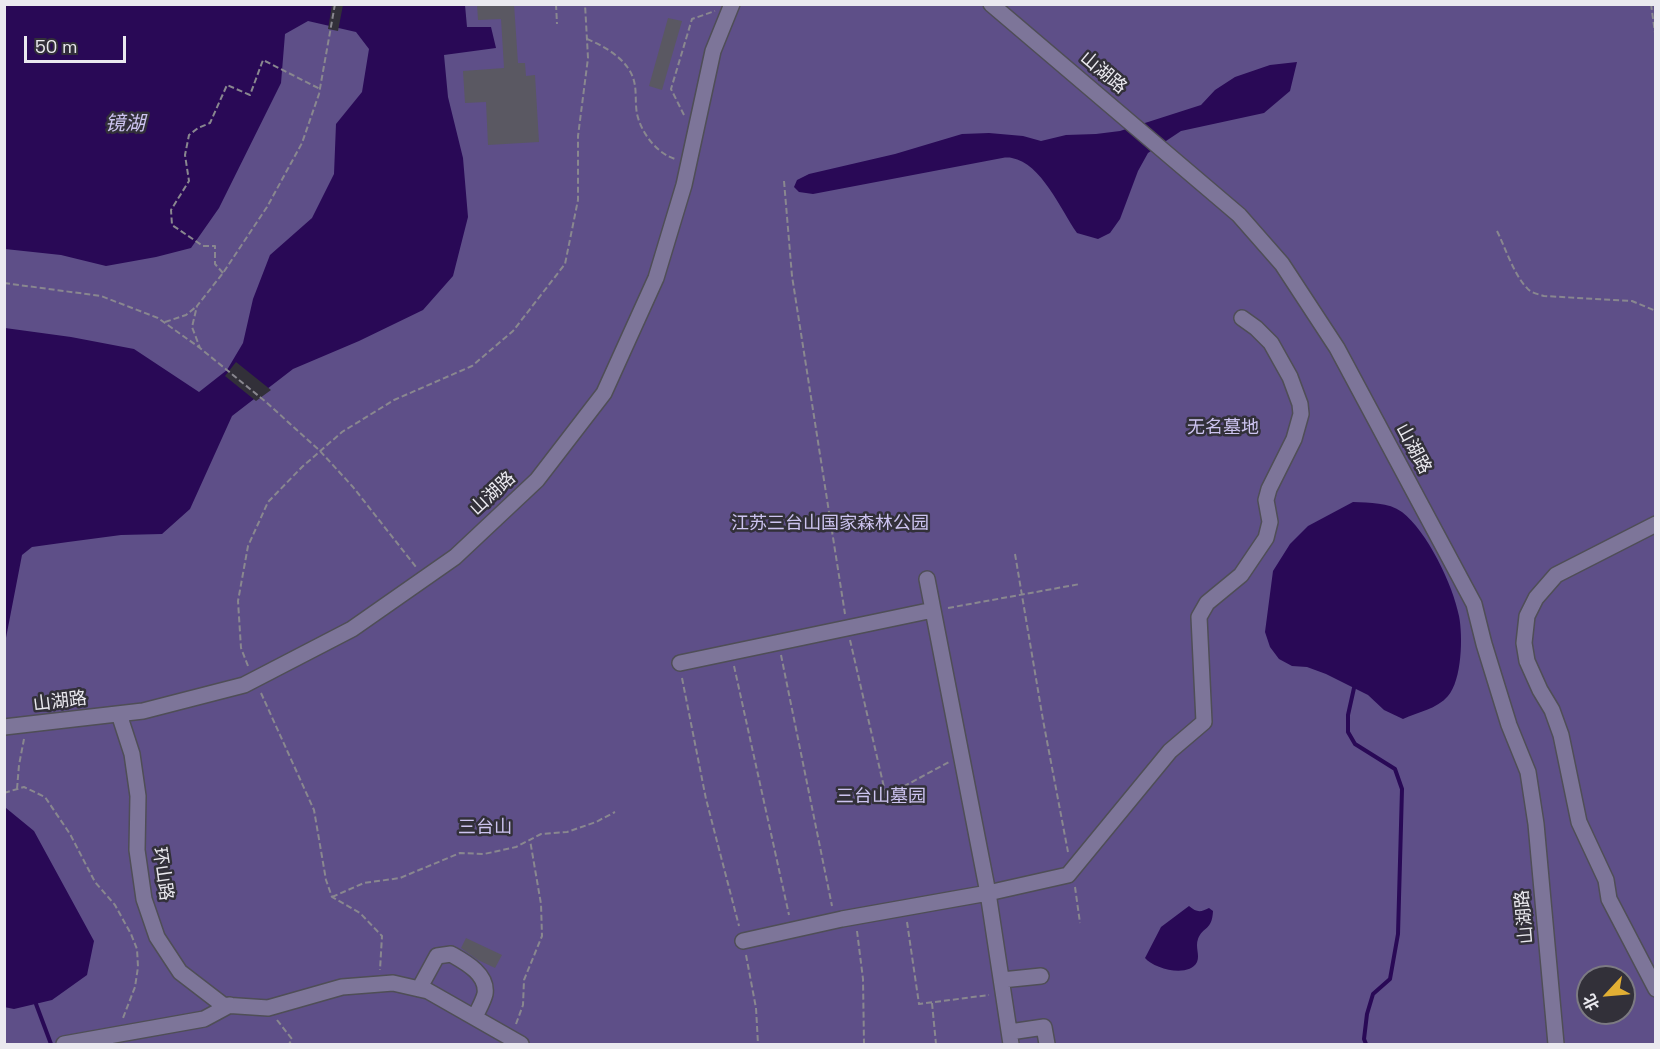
<!DOCTYPE html>
<html>
<head>
<meta charset="utf-8">
<style>
	body { margin:0 }
	#map { position:relative; width:1660px; height:1049px; overflow:hidden; background:#323039; font-family:"Space Grotesk","Noto Sans SC",sans-serif }
	canvas { display:block }
	.frame { position:absolute; inset:0; border:6px solid #eae9ef; pointer-events:none }
	.north { position:absolute; left:1576px; top:965px; width:60px; height:60px; box-sizing:border-box; background:#323039; border:2px solid #7c7a82; border-radius:50%; rotate:244deg; font-size:16px; font-weight:700; line-height:24px; text-align:center; color:#eae9ef }
	.north::after { content:''; display:block; margin:auto; width:21px; height:27px; background:#e2af34; clip-path:polygon(50% 0,100% 100%,50% 72%,0 100%) }
	.scale { position:absolute; left:24px; top:36px; width:102px; height:27px; box-sizing:border-box; border:3px solid #eae9ef; border-top:0; padding-left:8px; font-size:18px; line-height:21px; white-space:nowrap; color:#eae9ef; -webkit-text-stroke:4px #323039; paint-order:stroke }
</style>
</head>
<body>
<div id="map">
<canvas width="1660" height="1049"></canvas>
<div class="frame"></div>
<div class="north">北</div>
<div class="scale">50 m</div>
</div>
<script>
const ctx = document.querySelector('canvas').getContext('2d');
ctx.lineJoin = 'round';
function paint(path, color) { ctx.fillStyle = color; ctx.fill(path, 'evenodd'); }
function strokePath(path, color, width, dash) { ctx.strokeStyle = color; ctx.lineWidth = width; ctx.lineCap = dash ? 'butt' : 'round'; ctx.setLineDash(dash || []); ctx.stroke(path); }
function label(font, color, halo, rows, align = 'center') {
  ctx.font = font + ' "Space Grotesk","Noto Sans SC",sans-serif'; ctx.lineWidth = 5; ctx.setLineDash([]); ctx.textBaseline = 'middle'; ctx.strokeStyle = halo; ctx.fillStyle = color; for (const [text, x, y, turn = 0] of rows) {
    ctx.save(); ctx.translate(x, y); ctx.rotate((+turn || 0) * Math.PI / 180); ctx.textAlign = isNaN(turn) ? turn : align; if (halo) ctx.strokeText(text, 0, 0); ctx.fillText(text, 0, 0); ctx.restore();
  }
}
const green = new Path2D(`
	M5 5H1655V1044H5ZM1588 977H1624V1013H1588Z`);
const water = new Path2D(`
	M5 5H465L467 27H491L496 48 444 55 448 97 463 158 468 217 453 276 423 310 359 341 293 369 232 416 190 509 162 534 121 535 68 542 32 547 22 555 5 643V328L71 337 134 349 199 392 227 370 243 343 253 299 270 255 312 218 334 174 336 124 362 92 369 49 356 32 308 21 285 34 281 83 219 208 191 248 156 257 106 266 61 255 5 249Z
	M1297 62 1290 91 1264 113 1181 131 1148 153 1138 171 1120 219 1110 233 1098 239 1077 233C1061 210 1041 163 1012 158 1007 157 1002 158 997 159L813 194 799 192 794 187 797 180 809 174 895 154 962 134 989 133 1023 136 1041 141 1066 135 1096 134 1120 131 1201 105 1215 90 1235 77 1270 65Z
	M1353 502C1370 503 1388 502 1402 512 1427 531 1453 585 1459 616 1463 636 1462 680 1448 696 1437 709 1418 712 1403 719L1384 710 1368 695 1326 674 1307 667 1292 666 1279 659 1270 647 1265 632 1273 571 1290 544 1308 526Z
	M6 808 34 831 94 941 87 975 52 1000 14 1009 4 1007Z
	M1189 906C1197 913 1201 912 1209 908L1213 911C1212 931 1203 926 1198 939 1195 947 1200 955 1197 962 1189 978 1154 969 1145 958L1161 927Z`);
const pier = new Path2D(`
	M332 5H343L338 31 328 29Z
	M236 362 271 390 256 401 225 376Z`);
const stream = new Path2D(`
	M1354 688 1348 715V732L1355 744 1395 769 1402 789 1398 934 1390 979 1373 994 1367 1014 1364 1039 1366 1044
	M36 1004 51 1044`);
const building = new Path2D(`
	M477 4H514L518 63H525L526 76 535 75 539 142 488 145 486 102 465 103 463 71 504 68 501 19 478 20Z
	M668 18 682 21 662 90 649 86Z
	M466 938 502 955 495 968 478 960 461 948Z`);
const path = new Path2D(`
	M335 4 319 94 302 143 267 207 223 273 197 306 192 327 200 348 266 402 320 451 353 487 416 567
	M556 4 557 24
	M1651 4 1656 40
	M587 39C602 45 619 55 628 68 639 84 634 97 637 114 641 132 656 153 675 159
	M684 115 671 89 692 19 715 11
	M784 181 792 276 845 614
	M1497 231C1505 247 1514 275 1527 288 1531 293 1538 294 1544 296L1632 301 1656 311
	M223 273 215 264V246H203L172 225 171 210 189 181 185 155 189 135 198 128 210 123 227 85 250 95 263 60 320 89
	M4 283 101 296 158 318 200 348
	M165 322 186 315 197 306
	M1015 554 1043 720 1068 852
	M948 608 1080 584
	M850 640 886 796 949 762
	M781 655 832 906
	M248 666 241 648 238 601 248 546 268 502 302 467 342 432 394 400 472 366 513 331 565 264 578 200V136L588 58 585 4
	M734 666 789 915
	M682 678 706 799 739 926
	M261 693 314 810 326 880 332 897 360 913 382 936 380 970
	M17 789 19 765 24 739
	M4 793 24 787 45 797 70 834 95 882 115 905 131 934 137 949 138 967 135 987 123 1018
	M1075 887 1080 923
	M332 897 364 883 400 878 460 853 484 854 516 847 541 834 567 832 596 822 615 812
	M907 922 919 1004 989 995
	M857 931 863 979 864 1044
	M746 955 756 1008 758 1044
	M932 1003 936 1044
	M277 1020 292 1039 289 1044
	M516 1024 523 1005 524 980 542 936 541 904 530 840`);
const minor = new Path2D(`
	M991 4 1239 215 1282 264 1337 348 1474 604 1484 644 1509 725 1528 772 1536 824 1556 1044
	M1656 524 1556 575 1536 598 1527 616 1524 643 1527 661 1540 690 1552 710 1561 735 1579 822 1606 880 1609 899 1656 989
	M927 579 988 893 1011 1044
	M680 663 933 610
	M119 714 132 754 138 796 137 850 144 899 157 937 180 972 223 1005 268 1008 342 987 393 983 428 991 521 1044
	M4 727 143 711 244 685 352 629 455 557 537 480 604 393 656 278 684 185 713 51 732 4
	M743 941 842 919 988 893 1068 875 1170 751 1204 722 1199 617 1207 603 1241 575 1266 538 1270 522 1266 500 1269 489 1294 439 1301 414 1300 404 1290 377 1271 343 1256 328 1242 318
	M1002 980 1041 976
	M419 989 437 956 451 954C465 962 488 974 485 994 483 1002 478 1010 475 1017
	M1010 1032 1044 1027 1047 1044
	M64 1044 204 1019 230 1005`);
const streetNames = [
	["山湖路",1103,73,40],
	["山湖路",1413,449,62],
	["山湖路",493,494,-43],
	["山湖路",60,702,-7],
	["环山路",162,874,82],
	["山湖路",1525,917,-95]
];
const parkNames = [
	["无名墓地",1223,428],
	["江苏三台山国家森林公园",830,524],
	["三台山墓园",881,797],
	["三台山",485,828]
];
const waterNames = [
	["镜湖",125,125]
];
paint(green, '#5e4f88');
paint(water, '#290956');
paint(pier, '#323039');
strokePath(stream, '#290956', 4);
paint(building, '#5a5862');
strokePath(minor, '#4f4e56', 18);
strokePath(path, '#89878f', 2, [6, 3]);
strokePath(minor, '#7d7599', 15);
label('18px', '#eae9ef', '#323039', streetNames);
label('18px', '#cdc4f0', '#323039', parkNames);
label('italic 20px', '#ccc3ef', '#323039', waterNames);
</script>
</body>
</html>
